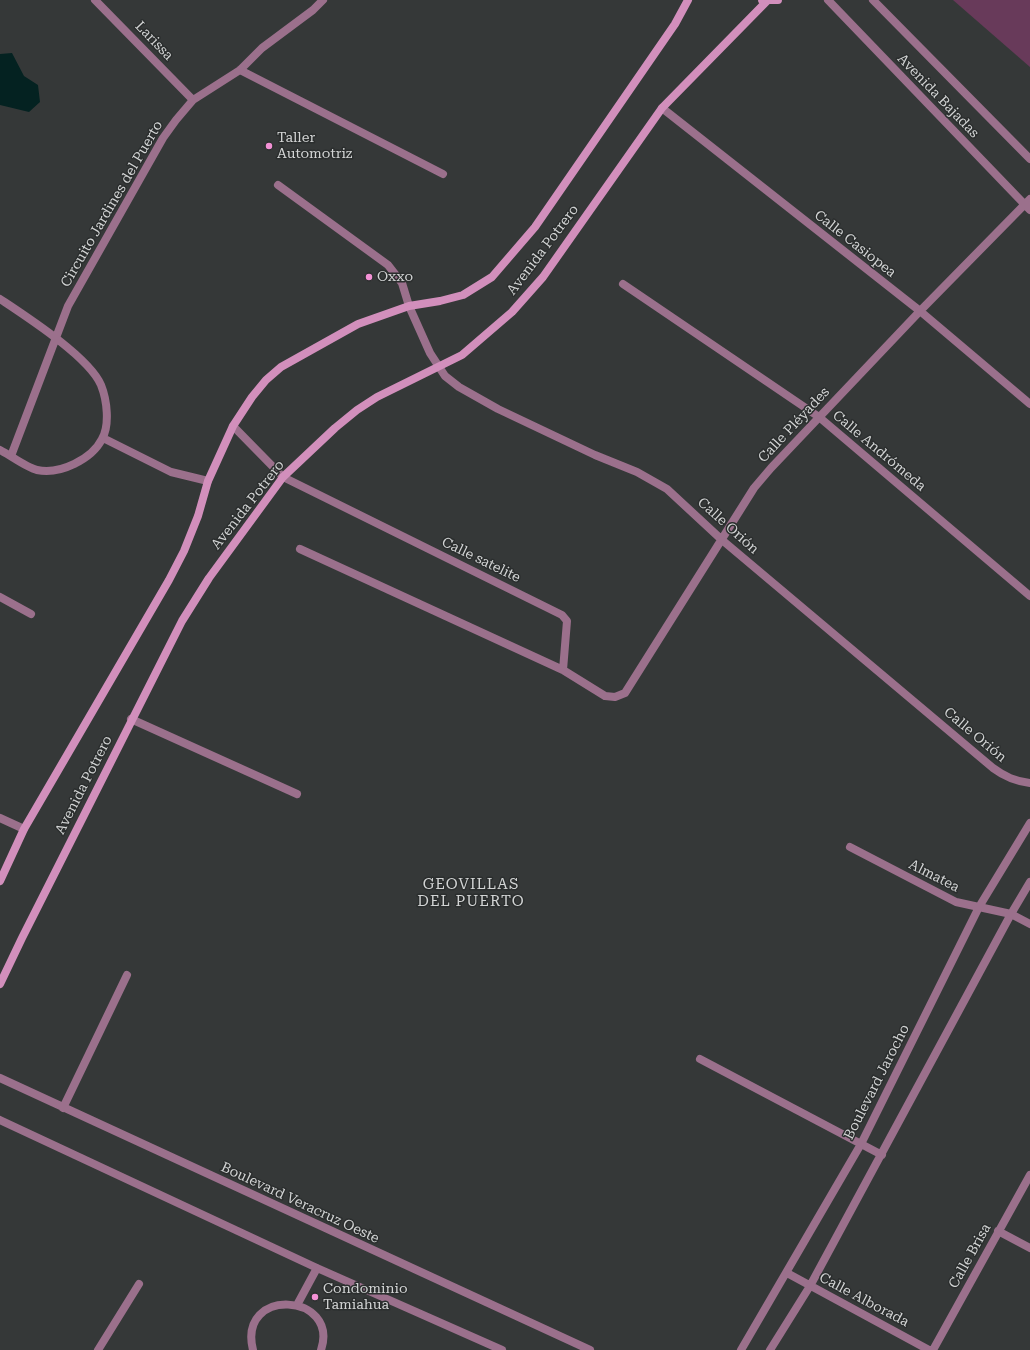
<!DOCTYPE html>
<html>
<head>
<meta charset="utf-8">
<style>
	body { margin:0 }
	canvas { display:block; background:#353838 }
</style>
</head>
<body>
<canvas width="1030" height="1350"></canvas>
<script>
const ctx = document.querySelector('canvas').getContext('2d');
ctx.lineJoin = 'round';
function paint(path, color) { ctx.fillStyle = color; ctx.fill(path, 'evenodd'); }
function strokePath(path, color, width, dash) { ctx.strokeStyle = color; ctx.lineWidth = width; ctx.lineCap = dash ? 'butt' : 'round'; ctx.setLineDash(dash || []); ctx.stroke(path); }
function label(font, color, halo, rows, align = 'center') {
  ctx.font = font + ' "Roboto Serif",serif'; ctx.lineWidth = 3; ctx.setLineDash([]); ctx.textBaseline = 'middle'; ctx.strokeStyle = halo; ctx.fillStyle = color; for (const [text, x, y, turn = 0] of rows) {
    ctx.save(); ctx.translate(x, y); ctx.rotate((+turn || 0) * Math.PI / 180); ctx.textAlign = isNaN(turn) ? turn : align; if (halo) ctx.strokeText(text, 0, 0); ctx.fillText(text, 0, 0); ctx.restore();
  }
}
const green = new Path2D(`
	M953 0H1030V67Z`);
const water = new Path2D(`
	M12 53 24 76 38 85 40 102 29 112 0 105V54Z`);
const street = new Path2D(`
	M95 0 193 100
	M828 0 1030 210
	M873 0 1030 159
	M240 70 443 174
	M662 108 920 311 1030 404
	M278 185 388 265 402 283 409 306 430 353 445 376 459 387 498 409 595 455 637 472 667 489 722 540 993 768C1005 777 1015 781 1030 783
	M623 284 819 417 1030 596
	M0 299C27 317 89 357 101 385 107 400 110 425 102 439 92 459 60 475 37 470 27 468 10 455 0 450
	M233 426 283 477 562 615 567 621 563 670
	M103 438 171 472 208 481
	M11 456 68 306 163 138 176 120 193 100 240 70 262 48 313 10 323 0
	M300 549 563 670 605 696 615 697 625 693 754 488 771 468 920 311 1030 199
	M0 597 31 614
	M131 719 297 794
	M0 818 24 829
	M850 847 956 902 1011 914 1030 924
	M700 1059 882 1155
	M0 1078 590 1350
	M63 1108 127 975
	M0 1120 317 1268 502 1350
	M998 1231 1030 1248
	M787 1273 929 1350
	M297 1305 317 1268
	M98 1350 139 1284
	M253 1350C237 1286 340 1293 321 1350
	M741 1350 861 1144 979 907 1030 823
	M770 1350 810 1286 1011 914 1030 882
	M933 1350 1030 1175`);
const secondary = new Path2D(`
	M762 0H778
	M0 881 24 829 169 580 184 551 198 516 208 481 233 426 252 397 266 380 281 367 358 324 409 306 440 301 463 295 492 277 535 227 675 24 688 0
	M0 984 22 938 182 621 209 578 283 477 335 428 357 410 377 397 462 355 512 312 543 277 662 108 767 1`);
const markers = [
	[269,146,4,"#f391d5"],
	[369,277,4,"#f391d5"],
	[315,1297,4,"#f391d5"]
];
const streetNames = [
	["Larissa",154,41,46],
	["Avenida Bajadas",938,96,46],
	["Circuito Jardines del Puerto",112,204,-60],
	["Calle Casiopea",855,244,38],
	["Avenida Potrero",543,250,-53],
	["Calle Pléyades",794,425,-47],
	["Calle Andrómeda",879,451,40],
	["Avenida Potrero",248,505,-52],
	["Calle Orión",728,526,42],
	["Calle satelite",481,560,26],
	["Calle Orión",975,735,40],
	["Avenida Potrero",84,785,-63],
	["Almatea",934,876,27],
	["Boulevard Jarocho",877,1082,-63],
	["Boulevard Veracruz Oeste",300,1203,25],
	["Calle Brisa",970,1256,-61],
	["Calle Alborada",864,1300,28]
];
const poiNames = [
	["Taller",277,138],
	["Automotriz",277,154],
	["Oxxo",377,277],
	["Condominio",323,1289],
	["Tamiahua",323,1305]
];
const neighbourhoodNames = [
	["GEOVILLAS",471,885],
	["DEL PUERTO",471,902]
];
paint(green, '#683a5a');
paint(water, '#042221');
strokePath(street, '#9b708c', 8);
strokePath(secondary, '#d28fbc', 8);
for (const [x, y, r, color] of markers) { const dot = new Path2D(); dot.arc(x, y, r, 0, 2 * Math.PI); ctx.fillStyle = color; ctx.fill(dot); strokePath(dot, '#2b2e2e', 1.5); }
label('14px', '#d2d4d4', '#2b2e2e', streetNames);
label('14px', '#d2d4d4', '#2b2e2e', poiNames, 'left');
ctx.letterSpacing = '1px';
label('15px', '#d2d4d4', '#2b2e2e', neighbourhoodNames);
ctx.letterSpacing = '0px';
</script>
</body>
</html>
